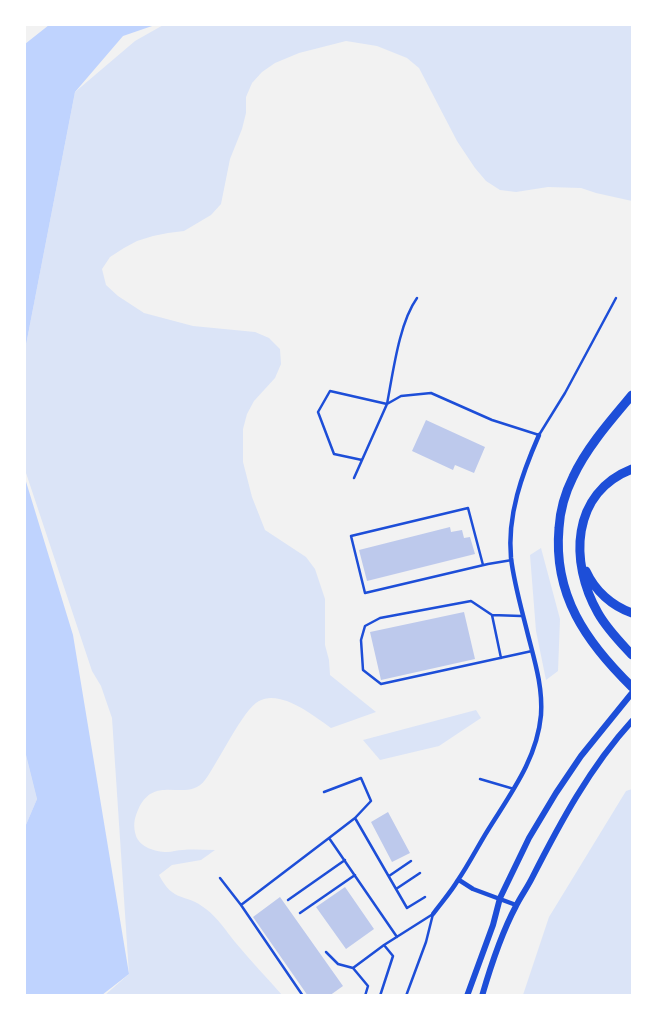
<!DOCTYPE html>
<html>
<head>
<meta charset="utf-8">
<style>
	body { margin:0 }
	#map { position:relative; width:657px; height:1020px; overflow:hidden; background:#f2f2f2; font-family:Manrope,sans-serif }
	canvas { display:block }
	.frame { position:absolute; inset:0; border:26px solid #fff; pointer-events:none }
</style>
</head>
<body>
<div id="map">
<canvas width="657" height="1020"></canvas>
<div class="frame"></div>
</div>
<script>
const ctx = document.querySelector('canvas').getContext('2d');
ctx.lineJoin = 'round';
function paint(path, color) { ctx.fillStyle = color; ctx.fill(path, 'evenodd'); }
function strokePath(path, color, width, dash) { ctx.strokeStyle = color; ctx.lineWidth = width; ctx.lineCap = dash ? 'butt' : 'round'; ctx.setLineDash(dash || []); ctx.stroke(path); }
const green = new Path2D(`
	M165 24 632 25V201L596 193 581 188 548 187 516 192 500 190 486 181 475 168 457 141 419 68 407 58 377 46 346 41 299 53 275 63 262 72 252 83 246 97V113L242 129 230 159 221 204 211 215 184 231 168 233 153 236 137 241 124 248 110 257 102 269 106 285 118 296 144 313 193 326 255 332 269 338 280 349 281 364 275 378 254 401 247 414 243 429V462L252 497 265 530 306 557 315 569 325 599V645L329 660 330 675 376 712 331 728C314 716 281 689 259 701 243 709 218 763 205 780 187 804 154 772 138 810 134 819 133 826 136 836 140 847 155 852 167 852 172 852 177 850 183 850 193 849 204 850 215 850L201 860 172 865 159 875C174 904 185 892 206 909 218 918 226 931 235 942 250 960 267 978 282 995H105L129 974 112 718 101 686 92 671 25 470V350L75 92 135 41Z
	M541 548 560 619 558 671 546 680 536 631 530 555Z
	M476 710 481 718 439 746 380 760 363 740Z
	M24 747 37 799 25 827H24Z
	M632 789V995H523L549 917 626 791Z`);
const water = new Path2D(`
	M49 25H155L123 36 75 92 25 350V44Z
	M24 475 73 635 129 974 102 995H25V827L37 799 24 747Z`);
const building = new Path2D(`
	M426 420 485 447 474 473 455 465 453 470 412 451Z
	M450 527 451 532 462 530 464 538 470 537 475 554 367 581 359 550Z
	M464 612 475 659 381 680 370 632Z
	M388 812 410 853 392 862 371 822Z
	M345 887 374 929 346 949 316 907Z
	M280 897 343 986 329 996H308L253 917Z`);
const service = new Path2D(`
	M362 460 334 454 318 412 330 391 387 404C393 373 399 323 417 298
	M354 478 387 404 401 396 431 393 492 420 539 435 565 393 616 298
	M483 565 468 508 351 536 365 593 488 564 512 560
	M492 615 501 658
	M521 616 492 615 471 601 380 618 365 626 361 640 363 670 381 684 532 651
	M480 779 514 789
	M324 792 361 778 371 801 355 818 329 838
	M355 818 407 908 425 897
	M389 876 411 861
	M220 878 241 905 303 996
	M396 889 420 873
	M288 900 345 860
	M241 905 329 838 397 937
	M300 913 355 875
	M326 952 338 964 353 968 368 986 365 996
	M353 968 384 945 433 914
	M380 996 393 956 384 945
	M406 996 426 942 433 914`);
const minor = new Path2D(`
	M459 880 473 889 516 905
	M433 914C441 903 451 892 458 880 469 864 478 846 488 830 511 793 537 759 541 715 543 686 534 659 527 631 521 607 514 583 511 558 507 515 522 474 539 435`);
const secondary = new Path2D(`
	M467 996 493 925 500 898 529 838 556 793 581 756 632 693
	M482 996C491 965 501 934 516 906 521 896 527 888 532 878 560 823 590 767 632 721`);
const motorway = new Path2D(`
	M632 395C611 420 587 447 573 477 565 493 560 511 559 528 553 595 586 642 632 687
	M632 469C571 493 569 562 598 613 607 629 620 642 632 655
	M586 571C595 591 612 606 632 613`);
paint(green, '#dbe4f7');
paint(water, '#bfd3fe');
paint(building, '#bdc9ec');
strokePath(service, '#1d4ed8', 2.5);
strokePath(minor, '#1d4ed8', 4.5);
strokePath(secondary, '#1d4ed8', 6);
strokePath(motorway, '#1d4ed8', 9);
</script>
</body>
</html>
